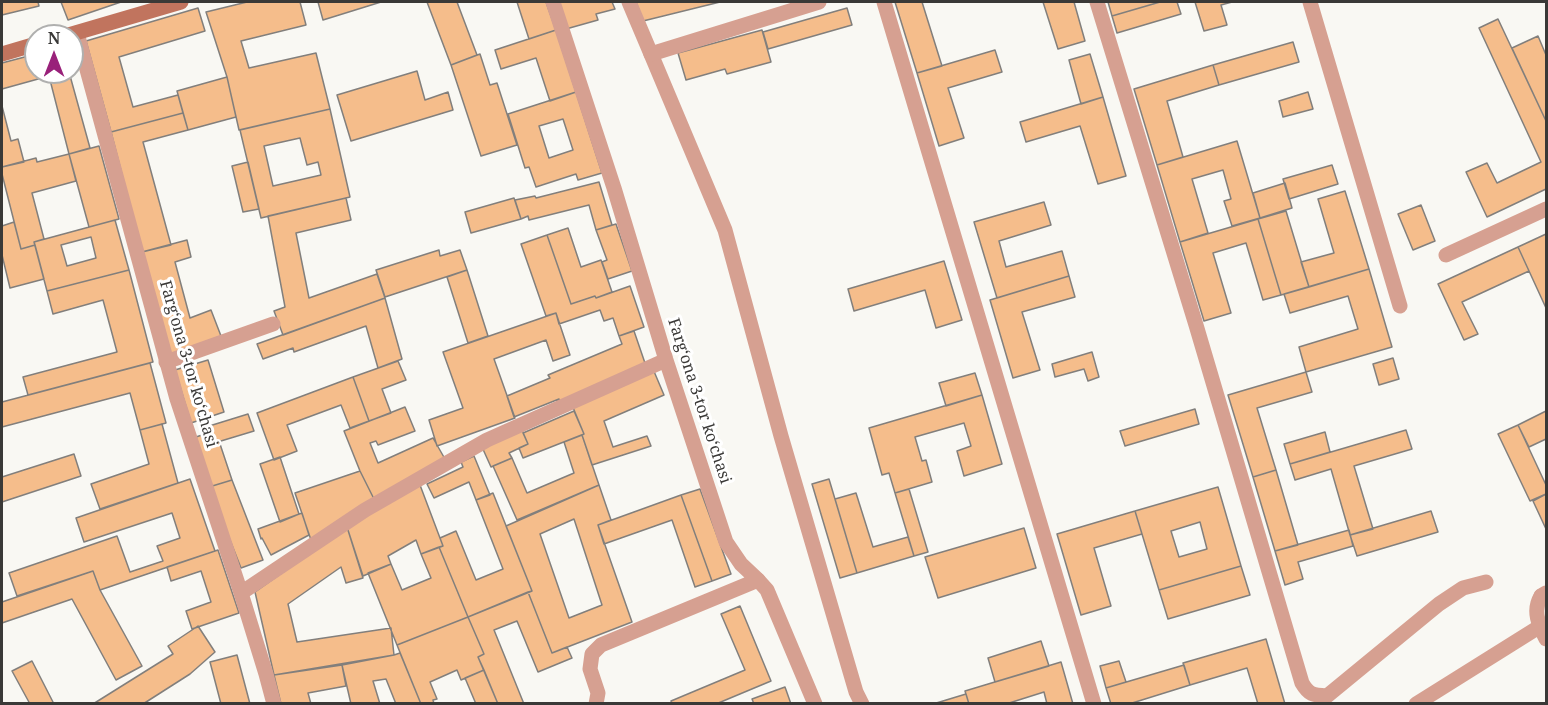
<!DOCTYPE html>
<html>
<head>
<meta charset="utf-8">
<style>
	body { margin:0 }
	#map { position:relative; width:1548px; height:705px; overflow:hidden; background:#f9f8f3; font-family:"Noto Serif",serif }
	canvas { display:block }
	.frame { position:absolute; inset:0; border:3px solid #3a3937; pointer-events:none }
	.north { position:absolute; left:24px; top:24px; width:60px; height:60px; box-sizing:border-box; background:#fff; border:2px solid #b0b0af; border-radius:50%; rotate:0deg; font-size:16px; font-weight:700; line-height:24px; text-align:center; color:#3a3937 }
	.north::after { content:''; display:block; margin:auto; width:21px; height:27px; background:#99217a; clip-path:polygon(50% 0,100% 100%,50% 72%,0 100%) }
</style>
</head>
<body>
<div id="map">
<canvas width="1548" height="705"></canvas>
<div class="frame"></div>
<div class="north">N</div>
</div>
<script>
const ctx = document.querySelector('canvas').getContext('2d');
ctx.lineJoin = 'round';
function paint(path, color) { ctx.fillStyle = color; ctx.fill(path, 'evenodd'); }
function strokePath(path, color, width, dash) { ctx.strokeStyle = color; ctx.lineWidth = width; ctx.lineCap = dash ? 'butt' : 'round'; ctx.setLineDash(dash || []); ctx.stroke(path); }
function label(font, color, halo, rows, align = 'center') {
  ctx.font = font + ' "Noto Serif",serif'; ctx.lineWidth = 6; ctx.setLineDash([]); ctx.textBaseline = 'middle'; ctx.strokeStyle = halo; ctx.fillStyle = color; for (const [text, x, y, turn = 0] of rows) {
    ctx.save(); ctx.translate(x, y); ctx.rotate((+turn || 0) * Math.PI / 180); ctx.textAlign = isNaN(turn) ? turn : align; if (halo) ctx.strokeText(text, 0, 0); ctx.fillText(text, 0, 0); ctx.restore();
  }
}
const building = new Path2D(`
	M2 2H38L39 6 2 15Z
	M61 2H121L68 20Z
	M247 2H300L306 25 241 41 249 68 316 53 330 109 239 130 227 77 206 12Z
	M318 2H381L323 20Z
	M427 2H457L477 55 451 65Z
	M517 2H546L556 30 529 39Z
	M557 2H612L615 9 596 14 598 20 566 29Z
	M636 2H720L643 21Z
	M895 2H922L942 66 917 73Z
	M1043 2H1074L1085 41 1058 49Z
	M1108 2H1160L1112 16Z
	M1160 2H1177L1181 14 1117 33 1112 16Z
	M1195 2H1232L1221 5 1227 25 1204 31Z
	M198 8 205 31 119 57 133 107 178 95 183 113 111 132 86 41Z
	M847 8 852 25 768 49 763 32Z
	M1498 19 1546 121V189L1487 217 1466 172 1487 163 1497 183 1541 162 1479 28Z
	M556 30 576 92 550 101 536 58 501 69 495 50Z
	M762 30 771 62 727 74 725 69 686 80 678 53Z
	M1538 36 1546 55V121L1512 48Z
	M1293 42 1299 62 1219 85 1213 65Z
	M995 50 1002 72 948 88 964 138 939 146 917 73Z
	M36 54V72H69L90 148 69 154 49 76 2 89V63Z
	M480 54 490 85 497 83 517 145 481 156 451 65Z
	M1090 54 1103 97 1081 104 1069 60Z
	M1213 65 1219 85 1167 101 1183 157 1157 165 1134 89Z
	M417 71 425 100 448 92 453 110 351 141 337 95Z
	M227 77 236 117 188 130 177 91Z
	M576 92 602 173 578 180 576 174 536 187 529 167 525 168 508 114ZM563 119 573 150 549 158 539 126Z
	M1308 92 1313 109 1283 117 1279 101Z
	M1103 97 1126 176 1098 184 1080 126 1026 142 1020 122Z
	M2 106 11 141 18 139 24 162 2 167Z
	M330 109 350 197 261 218 240 130ZM300 138 307 165 318 162 321 175 273 186 264 146Z
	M183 113 188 130 143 142 171 245 142 252 111 132Z
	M1237 141 1260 218 1232 226 1224 201 1231 199 1223 170 1192 179 1208 233 1180 242 1157 165Z
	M99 146 119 219 89 227 69 154Z
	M69 154 76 181 32 193 44 239 34 242 35 245 21 249 2 174V167L36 158 37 162Z
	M248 162 259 209 243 212 232 166Z
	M1332 165 1338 184 1289 199 1283 179Z
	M599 182 612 225 596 230 589 205 529 220 528 216 521 219 515 200 535 196 536 198Z
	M1285 183 1292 208 1260 218 1253 193Z
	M1345 191 1369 269 1309 287 1301 262 1334 253 1318 199Z
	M346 198 351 220 296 233 309 298 377 274 385 298 283 335 274 311 285 307 268 216Z
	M514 198 521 219 471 233 465 212Z
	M1044 202 1051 225 999 241 1006 267 1062 251 1069 276 997 298 974 222Z
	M1421 205 1435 241 1413 250 1398 214Z
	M1286 211 1309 287 1281 295 1258 219Z
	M1258 219 1281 295 1263 300 1246 243 1213 253 1231 313 1204 321 1180 242Z
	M115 220 129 270 47 291 34 242ZM91 237 96 258 67 266 61 245Z
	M14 222 21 249 35 245 44 279 10 288 2 255V226Z
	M616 224 632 271 608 279 602 262 607 260 596 230Z
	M568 228 581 267 601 260 612 292 596 298 595 296 571 304 547 235Z
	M1546 234V308L1518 247Z
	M547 235 571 304 595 296 596 298 630 286 644 327 619 336 613 318 604 321 600 310 559 324 556 313 546 316 521 244Z
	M187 240 191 257 175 262 190 318 211 310 221 336 171 355 142 252Z
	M1518 247 1529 271 1462 302 1478 334 1464 340 1438 284Z
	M439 250 440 256 460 250 467 270 385 297 376 270Z
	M944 261 962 320 936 328 925 290 854 311 848 289Z
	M1369 269 1392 347 1306 372 1299 347 1358 329 1348 296 1290 313 1284 294Z
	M129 270 153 362 28 395 23 377 117 352 103 300 53 314 47 291Z
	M467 270 488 336 468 343 447 277Z
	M1069 276 1075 297 1022 312 1040 370 1013 378 990 300Z
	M385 298 402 359 378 368 366 326 294 352 293 348 263 359 257 344Z
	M556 313 570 355 553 361 546 340 494 359 515 418 437 446 429 420 463 408 443 352Z
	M634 331 646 366 560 402 559 399 514 417 507 396 550 378 548 375 622 344 619 336Z
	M1092 352 1099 377 1088 381 1084 369 1055 377 1052 364Z
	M1393 358 1399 379 1379 385 1373 364Z
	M208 360 224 412 191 423 175 370Z
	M398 361 406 380 382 389 391 413 369 421 353 377Z
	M150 363 166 423 140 430 130 393 2 427V402Z
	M653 369 664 395 604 421 613 447 647 436 651 446 592 465 582 435 584 434 572 405Z
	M1306 372 1312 392 1257 408 1276 470 1253 477 1228 395Z
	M975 373 982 395 946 406 939 383Z
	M353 377 369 421 350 428 341 405 287 425 297 451 274 460 257 413Z
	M982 395 1002 464 964 476 957 451 971 446 964 423 915 437 922 461 926 460 932 482 895 493 889 473 882 475 869 428Z
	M405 407 415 431 378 445 376 441 370 443 378 463 433 438 445 459 375 501 360 471 344 431Z
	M1195 409 1199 424 1125 446 1120 431Z
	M574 411 584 434 523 458 519 448 528 444 523 433Z
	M1546 411V439L1529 447 1518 425Z
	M248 414 254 431 211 444 206 427Z
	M162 424 178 483 100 509 91 484 149 464 140 430Z
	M1518 425 1546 485V494L1530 501 1498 434Z
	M522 430 528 444 509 453 512 458 491 467 482 447Z
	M1406 430 1412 449 1354 466 1373 529 1350 535 1331 469 1295 480 1290 464Z
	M1325 432 1330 452 1290 464 1284 444Z
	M208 433 211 444 219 441 232 480 209 487 193 438Z
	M582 435 599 485 517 520 493 466 512 458 527 493 574 473 564 442Z
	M74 454 81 476 2 502V477Z
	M474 456 490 495 476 500 469 482 434 498 427 484 463 467 461 462Z
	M280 457 299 514 280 522 260 464Z
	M1276 470 1298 545 1275 551 1253 477Z
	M360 471 375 501 311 540 295 493Z
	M190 479 215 551 100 590 93 571 17 596 9 573 117 536 130 572 163 561 157 546 180 538 172 513 84 542 76 518Z
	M829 479 857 573 840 578 812 484Z
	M232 480 263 560 241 568 209 487Z
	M420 485 443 546 421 554 416 540 388 556 391 564 363 576 347 527Z
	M599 485 611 520 598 525 632 622 552 653 528 592 532 591 506 526ZM574 519 602 605 569 618 540 534Z
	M1218 487 1241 566 1159 590 1135 511ZM1200 522 1207 549 1179 557 1171 531Z
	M700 489 731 574 712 581 681 495Z
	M909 489 928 552 914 556 895 493Z
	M493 493 532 591 468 617 439 547 443 546 440 538 456 531 476 580 503 569 476 500Z
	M856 493 873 547 908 537 914 556 857 573 835 499Z
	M1546 494V529L1533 501Z
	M681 495 712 581 695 587 672 520 604 544 598 525Z
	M1135 511 1142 534 1094 548 1111 606 1081 615 1057 534Z
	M1431 511 1438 532 1357 556 1350 535Z
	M302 513 309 535 271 555 262 538 261 539 258 529Z
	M347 527 363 578 346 583 341 567 288 604 297 642 391 628 394 655 274 675 255 592Z
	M1024 528 1036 568 938 598 925 557Z
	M1349 530 1353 546 1298 562 1303 579 1285 585 1275 551Z
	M439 547 468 617 397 645 368 573 391 564 402 590 431 578 421 554Z
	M218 550 239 613 192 629 186 611 211 602 201 571 171 581 167 567Z
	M1241 566 1250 595 1168 619 1159 590Z
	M93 571 100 590 142 666 116 680 72 599 2 623V602Z
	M528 592 552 653 567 647 572 658 538 672 517 621 494 630 524 704H498L478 657 484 654 468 617Z
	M740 606 771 681 716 704H672L671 701 745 670 721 614Z
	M468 617 484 654 478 657 484 670 461 680 457 670 430 682 437 699 433 700 434 704H421L397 645Z
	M198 626 215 652 190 674 143 704H93L173 654 168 646Z
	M1266 639 1285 704H1258L1247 668 1190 685 1183 663Z
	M1041 641 1049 666 995 682 988 658Z
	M400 653 421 704H396L386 679 373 681 380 704H351L342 665 394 655Z
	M237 655 250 704H221L210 662Z
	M32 661 54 704H30L12 671Z
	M1119 661 1126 682 1106 688 1100 666Z
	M1061 662 1073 704H1047L1044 692 1006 704H969L965 691Z
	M342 665 346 686 308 693 311 704H281L274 675Z
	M1184 665 1190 685 1129 704H1111L1106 688Z
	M484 670 498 704H476L465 678Z
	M785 687 791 704H754L752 699Z
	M966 694 969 704H933Z`);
const lane = new Path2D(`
	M651 54 725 230 781 436 856 692 862 704
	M166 362 273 324
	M758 580 767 590 815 704
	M1541 596C1532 611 1539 625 1546 639`);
const street = new Path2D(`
	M553 2 614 188 666 360 726 542 741 564 758 580 601 645 592 654 590 669 598 693 596 704
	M629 2 651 54 819 2
	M884 2 1094 704
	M1097 2 1196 325 1302 683C1309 695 1313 695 1327 696L1439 604 1463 588 1486 582
	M1310 2 1400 306
	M77 33 177 399 241 593 266 674 274 704
	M1446 255 1546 209
	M241 593 365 510 487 440 666 360
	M1541 596 1546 593
	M1416 704 1539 627`);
const secondary = new Path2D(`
	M65 36 181 2
	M2 54 36 44`);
const streetNames = [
	["Fargʻona 3-tor koʻchasi",188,364,74],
	["Fargʻona 3-tor koʻchasi",699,401,72]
];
paint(building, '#f5bd8b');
strokePath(building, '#827f7c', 1.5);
strokePath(lane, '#d6a091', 15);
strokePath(street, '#d6a091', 15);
strokePath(secondary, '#c1745e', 15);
label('16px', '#3a3937', '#fff', streetNames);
</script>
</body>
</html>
